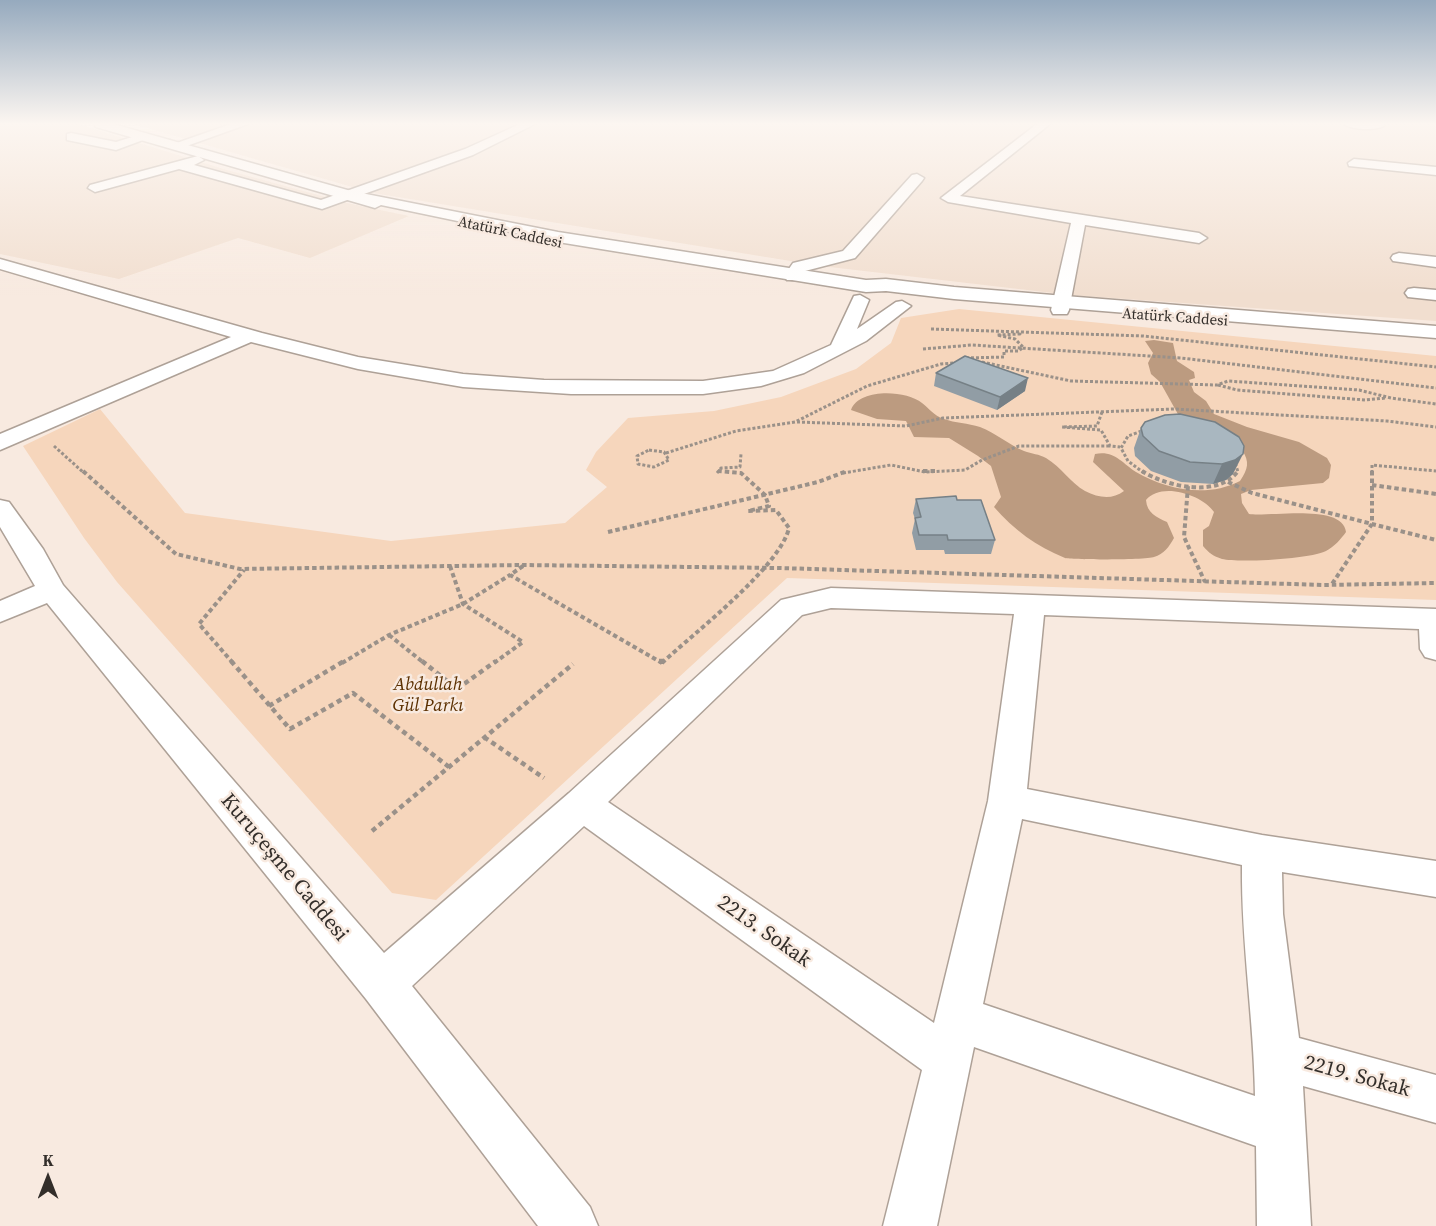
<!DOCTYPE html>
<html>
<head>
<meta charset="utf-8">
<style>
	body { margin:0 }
	#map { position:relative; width:1436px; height:1226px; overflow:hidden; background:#f8eae0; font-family:"Source Serif 4",serif }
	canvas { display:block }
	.north { position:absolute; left:18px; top:1148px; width:60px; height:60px; -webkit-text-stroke:4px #f8eae0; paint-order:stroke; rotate:0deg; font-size:16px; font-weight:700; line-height:24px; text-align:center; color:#332e2a }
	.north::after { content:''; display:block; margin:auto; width:21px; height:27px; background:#332e2a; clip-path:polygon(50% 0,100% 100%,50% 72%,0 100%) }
</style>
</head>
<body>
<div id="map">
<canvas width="1436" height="1226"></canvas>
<div class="north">K</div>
</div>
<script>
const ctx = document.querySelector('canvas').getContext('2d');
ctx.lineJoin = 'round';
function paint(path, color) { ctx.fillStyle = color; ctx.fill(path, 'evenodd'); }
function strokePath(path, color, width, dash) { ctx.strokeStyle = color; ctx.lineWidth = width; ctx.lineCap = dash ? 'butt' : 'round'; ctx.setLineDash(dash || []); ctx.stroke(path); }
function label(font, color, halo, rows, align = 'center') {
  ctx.font = font + ' "Source Serif 4",serif'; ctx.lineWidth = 5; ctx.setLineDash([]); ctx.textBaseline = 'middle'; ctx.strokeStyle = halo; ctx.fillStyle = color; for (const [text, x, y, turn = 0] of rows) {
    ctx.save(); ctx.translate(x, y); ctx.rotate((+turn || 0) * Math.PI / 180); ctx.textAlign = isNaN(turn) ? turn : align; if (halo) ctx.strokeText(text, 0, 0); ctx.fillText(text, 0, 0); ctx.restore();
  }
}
const built = new Path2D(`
	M0 124H78L227 170 347 203 409 216 310 258 238 238 119 279 0 254Z
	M133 124H1436V321L1070 295 821 266 373 193Z`);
const green = new Path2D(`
	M959 309 1436 356V600L787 578 436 900 392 893 117 582 84 538 23 446 100 409 185 513 391 541 565 523 607 487 586 470 596 452 628 418 714 411 781 397 856 369 891 343 901 318Z`);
const water = new Path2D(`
	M1154 340 1173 343 1177 361 1194 372 1195 378 1189 380 1194 392 1206 401 1214 414 1247 427 1299 442 1327 458 1331 465 1329 478 1323 483 1251 490 1241 494 1242 503 1249 514C1270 517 1343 503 1346 532 1341 539 1334 547 1326 551 1311 559 1239 563 1222 559 1213 556 1209 553 1203 546V530L1209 526 1214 512C1203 495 1161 481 1146 500 1147 513 1156 517 1167 522L1174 538C1169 547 1164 554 1154 557 1147 560 1072 560 1065 558 1036 546 1014 530 994 507L1001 497 991 466 978 456 949 438 914 437 906 421 877 419 851 410C859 388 906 390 922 403 930 409 933 415 944 419 955 423 968 423 980 427 996 433 1009 445 1024 451 1032 454 1039 454 1046 458 1061 467 1071 483 1085 491 1099 498 1112 500 1124 491L1093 462 1095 454C1114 450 1122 463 1136 472 1167 490 1207 498 1240 481 1248 469 1250 462 1242 450L1179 416 1160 382 1151 374 1148 363 1153 353 1145 341Z`);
const pathFar2 = new Path2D(`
	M931 329 1143 336 1436 367
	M923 349 972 345 1181 358 1436 388
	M966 358 1004 357V351H1019L1023 347 1015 339 997 335 1020 334 1017 331
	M982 362 1071 381 1217 385 1228 381 1359 390 1391 398 1436 404
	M1218 385 1237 390 1365 400 1386 398
	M1102 412 1097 426 1062 427 1101 430 1110 446 1120 447
	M797 422 906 426 943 418 1174 409 1387 421 1436 427
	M54 446 84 473
	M649 450 664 452 669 460 654 467 638 464 637 456Z
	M666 453 736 431 795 422 867 386 941 364 954 363
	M717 473 721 468 740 467 741 454
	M843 473 891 465 925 472 965 470 982 460 1019 446H1110
	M1144 473 1128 461 1121 448 1128 436C1135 434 1143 430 1150 428 1182 422 1232 439 1238 473
	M1372 473V465L1436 471`);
const pathFar1 = new Path2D(`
	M83 471 176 554 240 569 523 565 780 568 1323 585 1436 583
	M923 471H937
	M1142 471C1167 487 1218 498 1238 471
	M1372 471V524L1436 540
	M1228 482 1252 493 1372 524 1332 584
	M1372 485 1436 494
	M1188 486 1184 537 1205 582
	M608 532 818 482 847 471
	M450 566 463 604 523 642 494 663
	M523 566 510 575 662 663
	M389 635 424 663
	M233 663 199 624 244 570
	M342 663 389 635 463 604 510 575
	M662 663C694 633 780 567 789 528L776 510 748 511 769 506 765 495 741 473 718 471`);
const path = new Path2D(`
	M231 661 290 729 353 693 449 767
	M422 661 457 689 496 661
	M659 661H664
	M269 706 344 661
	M484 737 544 778
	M372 831 573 664`);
const minor = new Path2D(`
	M231 124H248L181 148 171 145Z
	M520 124H535L473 155 322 209 179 169 95 192 88 188 90 185 198 156 204 160 194 165 321 200 465 149Z
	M1037 124H1050L960 196 1199 233 1207 238 1199 243 1085 225 1069 310 1067 314H1053L1051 310 1071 223 948 202 941 198Z
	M1344 124H1384L1385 125C1377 131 1352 130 1344 124Z
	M71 133 116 142 145 133 151 137 116 150 67 140V134Z
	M1354 159 1436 167V175L1349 166 1348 163Z
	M917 174 924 178 922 181 855 258 805 271 799 280H787L784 276 793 263 843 251 912 175Z
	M1399 253 1436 257V267L1393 261 1391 258 1393 255Z
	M0 259 262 333 358 357 463 374 544 380 703 381 773 371 831 345 854 296 860 295 869 300 857 329 896 302 902 301 911 306 866 341 804 373 761 386 703 394H571L463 387 358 369 251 342 0 450V434L231 337 0 269Z
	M1414 288 1436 290V300L1408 297 1405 293 1408 289Z
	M0 500 9 502 43 549 63 585 384 953 569 793 781 600 831 588 1436 609V660L1425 657 1420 649 1419 629 1044 615 1027 789 1262 835 1436 861V897L1282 872 1283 914 1299 1038 1436 1075V1123L1303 1086 1311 1226H1257L1256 1146 974 1047 937 1226H883L922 1070 584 826 412 986 590 1207 598 1226H538L366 999 47 603 0 622V601L35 586 0 527ZM831 608 1014 614 988 801 934 1023 608 802 802 615ZM1022 819 1242 865C1241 943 1254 1019 1255 1096L983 1004Z`);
const major = new Path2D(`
	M94 124H113L351 191 558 232 866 280 886 279 954 287 1436 326V338L954 299 886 291 866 292 558 242 381 205 375 208 96 127Z`);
const wall = new Path2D(`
	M936 373 1025 391 997 410 934 386Z
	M1180 414 1233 474 1226 480 1213 484 1181 482 1151 471 1135 456 1134 448 1141 428Z
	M916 499 957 500 995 540 991 554H945L944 550H916L912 533 915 519 913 513Z`);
const shadedWall = new Path2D(`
	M1028 378 1025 391 997 410 1000 397Z
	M1243 454 1233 474 1226 480 1213 484 1222 464Z`);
const building = new Path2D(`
	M965 356 1028 378 1000 397 936 373Z
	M1180 414 1215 422 1239 437 1244 446 1243 454 1235 460 1222 464 1190 462 1159 451 1143 436 1141 428 1145 422 1165 415Z
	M956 496 957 500H981L995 540H948L947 535H919L915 518 921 517 916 499Z`);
const farStreetnames = [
	["Atatürk Caddesi",510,233,12],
	["Atatürk Caddesi",1175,318,4]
];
const parkNames = [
	["Abdullah",428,685],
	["Gül Parkı",428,706]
];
const nearStreetnames = [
	["Kuruçeşme Caddesi",284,868,50],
	["2213. Sokak",764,932,35],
	["2219. Sokak",1357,1077,15]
];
paint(built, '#f1decf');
paint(green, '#f6d6bc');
paint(water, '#bc9b80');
strokePath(minor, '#aea197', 3);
strokePath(major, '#aea197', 3);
strokePath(pathFar2, '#9a9189', 3, [3, 2]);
strokePath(pathFar1, '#9a9189', 4, [4.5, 3]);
strokePath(path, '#9a9189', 4.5, [5, 4]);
paint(minor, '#fff');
paint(major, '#fff');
paint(wall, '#919da5');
paint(shadedWall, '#768086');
paint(building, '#a9b7c0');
strokePath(building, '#768086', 1.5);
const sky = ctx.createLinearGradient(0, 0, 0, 295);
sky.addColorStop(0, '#96aabe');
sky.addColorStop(0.42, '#fcf6f1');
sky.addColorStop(1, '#fcf6f100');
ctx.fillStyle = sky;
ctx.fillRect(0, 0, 1436, 295);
label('15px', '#332e2a', '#f8eae0', farStreetnames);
label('italic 18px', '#5c3000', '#f8eae0', parkNames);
label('21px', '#332e2a', '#f8eae0', nearStreetnames);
</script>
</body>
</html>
